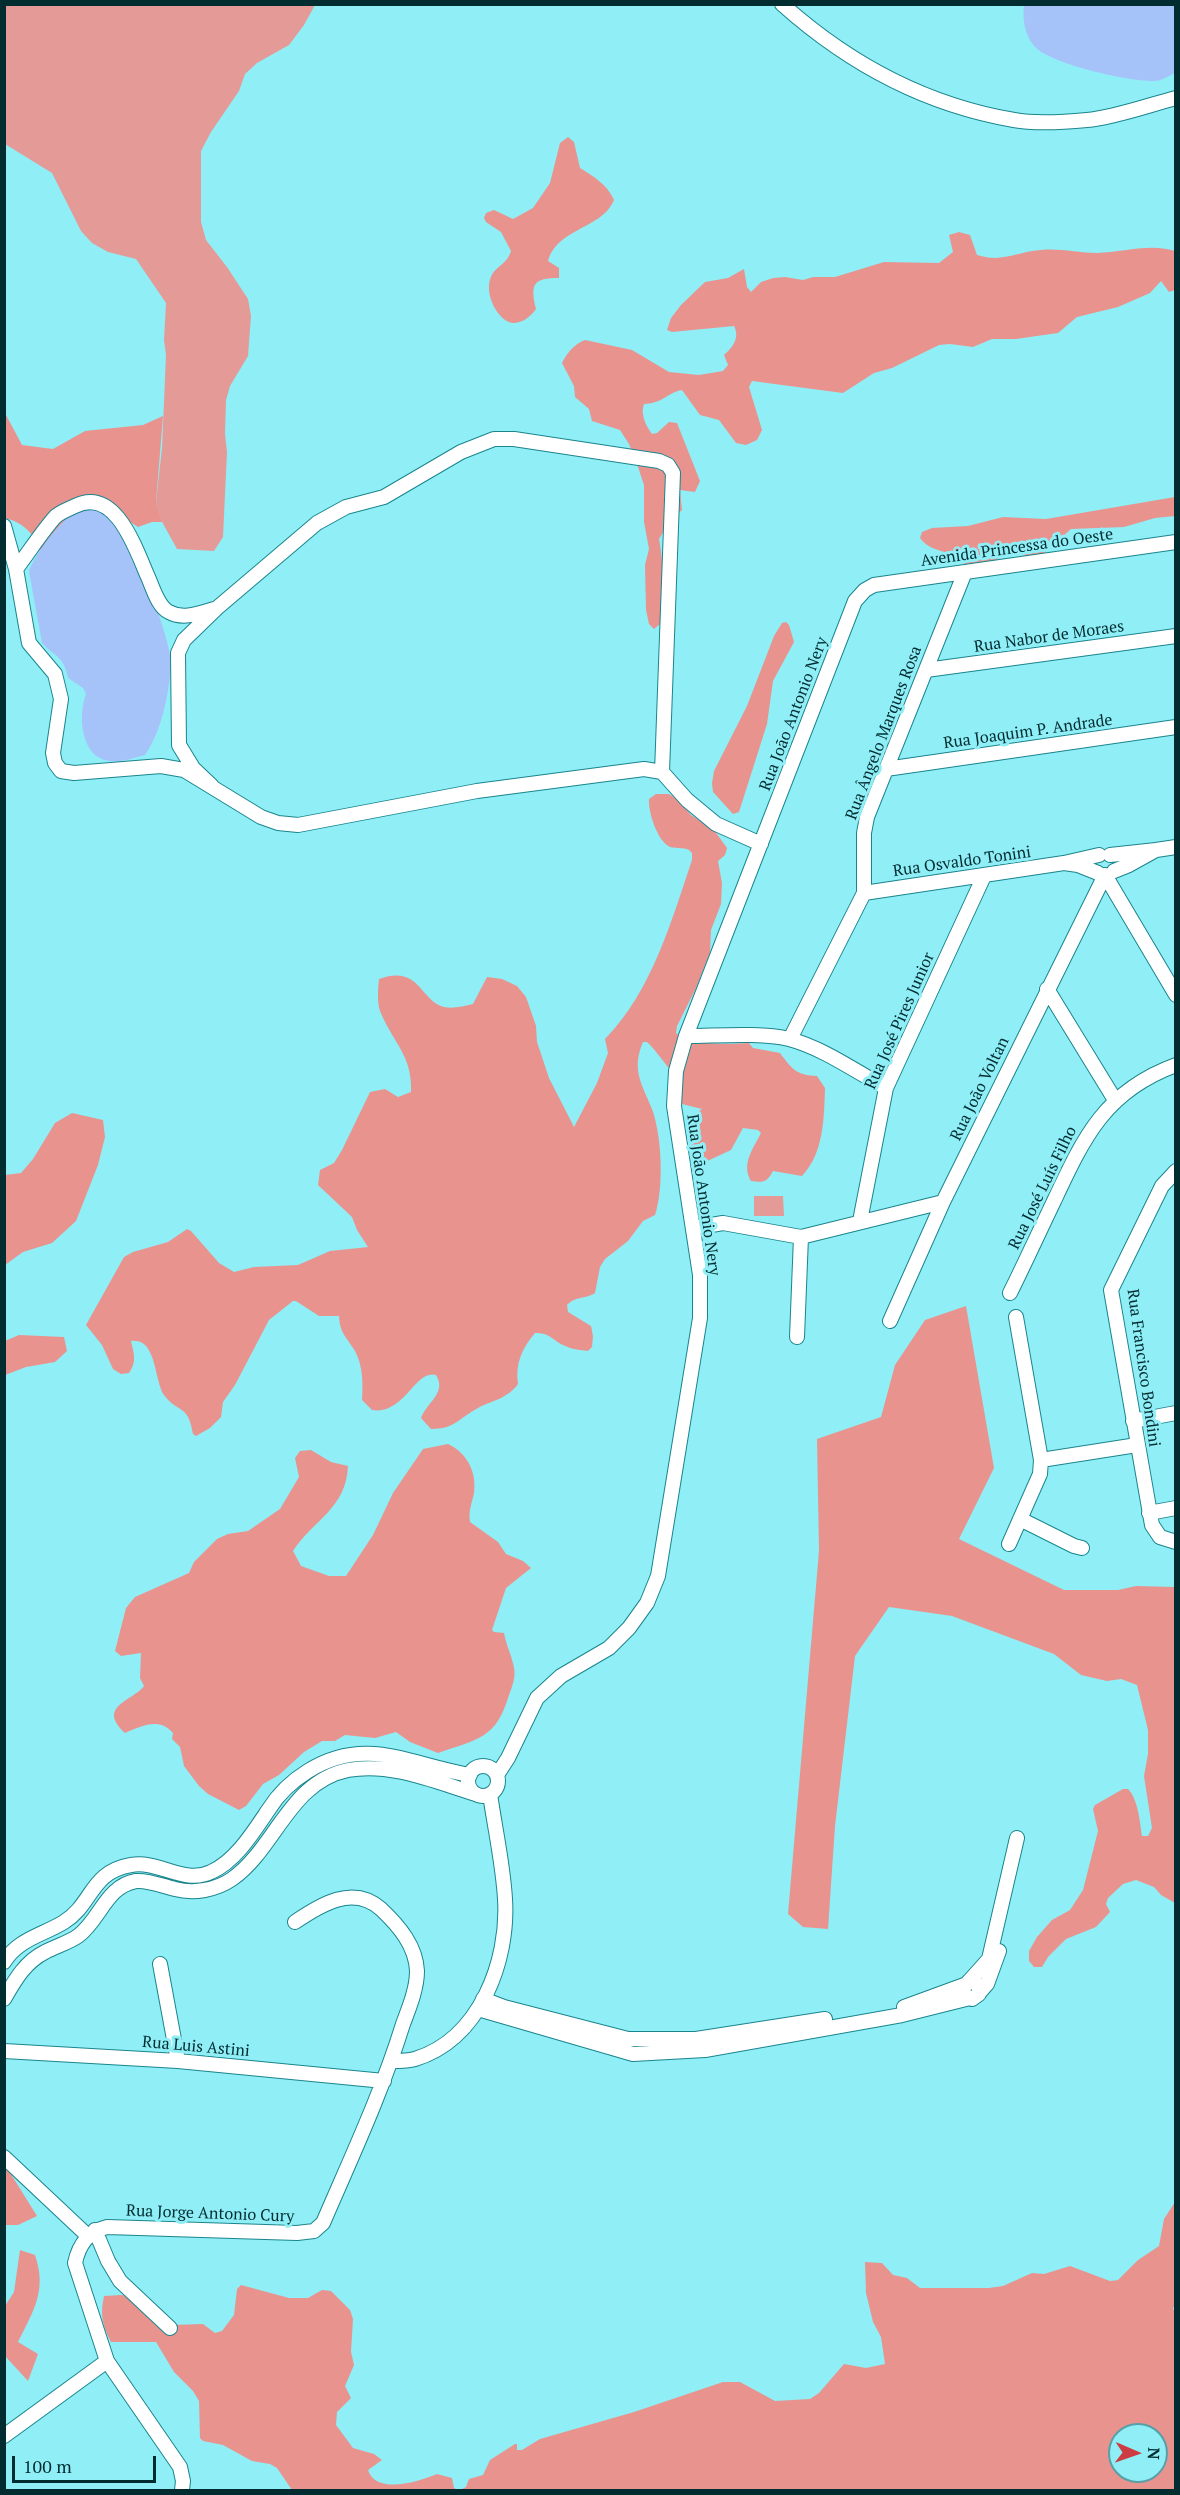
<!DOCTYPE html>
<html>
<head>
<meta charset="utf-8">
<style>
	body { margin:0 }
	#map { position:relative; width:1180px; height:2495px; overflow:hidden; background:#90eef6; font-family:"PT Serif",serif }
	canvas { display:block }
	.frame { position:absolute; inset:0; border:6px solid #012c30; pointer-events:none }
	.north { position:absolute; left:1108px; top:2423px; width:60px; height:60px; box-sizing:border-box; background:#90eef6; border:2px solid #57a0a7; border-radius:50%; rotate:92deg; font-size:16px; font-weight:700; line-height:24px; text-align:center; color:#012c30 }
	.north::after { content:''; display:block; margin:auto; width:21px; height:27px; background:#cc3c42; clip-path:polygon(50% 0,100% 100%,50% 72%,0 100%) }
	.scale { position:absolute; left:12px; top:2456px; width:144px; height:27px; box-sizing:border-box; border:3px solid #012c30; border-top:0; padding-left:8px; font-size:18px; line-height:21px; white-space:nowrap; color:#012c30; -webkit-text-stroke:4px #90eef6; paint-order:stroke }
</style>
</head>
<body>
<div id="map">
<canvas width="1180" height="2495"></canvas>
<div class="frame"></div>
<div class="north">N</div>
<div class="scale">100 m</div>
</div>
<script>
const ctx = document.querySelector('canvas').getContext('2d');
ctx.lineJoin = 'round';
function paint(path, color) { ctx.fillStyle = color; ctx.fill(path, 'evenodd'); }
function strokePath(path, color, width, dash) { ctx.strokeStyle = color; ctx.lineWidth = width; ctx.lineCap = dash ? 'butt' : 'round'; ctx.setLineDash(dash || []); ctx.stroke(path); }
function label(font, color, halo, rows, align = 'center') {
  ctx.font = font + ' "PT Serif",serif'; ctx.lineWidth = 6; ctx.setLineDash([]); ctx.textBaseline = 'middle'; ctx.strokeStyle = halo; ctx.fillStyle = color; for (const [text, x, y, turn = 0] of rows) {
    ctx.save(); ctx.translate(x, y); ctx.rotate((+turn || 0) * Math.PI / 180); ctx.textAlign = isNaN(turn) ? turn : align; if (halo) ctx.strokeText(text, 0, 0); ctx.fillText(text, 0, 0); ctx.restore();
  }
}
const green = new Path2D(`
	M5 5H315L304 25 289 45 257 63 245 74 239 91 211 132 201 151V222L206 240 227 267 248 299 251 316 248 356 230 386 226 400 225 434 227 452 223 537 214 551 177 549 161 520 156 502 162 448 166 355 164 340 166 303 136 259 108 252 92 243 81 231 52 173 5 144Z
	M754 1196H783L784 1216H754Z`);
const forest = new Path2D(`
	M568 137 574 142 580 168C594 177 607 184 614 200 612 204 609 209 606 212 589 229 555 234 548 261L559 268V278C533 278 530 284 536 309 531 316 523 323 513 323 506 322 502 318 498 313 490 302 485 285 493 273 499 265 508 262 511 251L501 232 486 222 484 218 486 213 494 210 513 219 533 208 550 183 560 143Z
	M959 232 970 235 977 255C1003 263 1015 252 1041 250 1060 248 1078 253 1097 253 1124 252 1149 243 1175 251V290L1169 292 1161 281 1150 293 1118 307 1077 317 1058 333 1016 339H992L973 347 950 344 939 345 892 368 874 373 843 393 752 381 749 387 762 430 757 440 746 445 736 443 719 420 700 415 682 390C668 392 664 403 644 404 640 414 646 426 652 434L657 433 669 422 677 423 700 481 695 492 680 490 682 510 670 521 659 539C664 566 664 596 660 624L654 629 649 624 646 610 645 565 649 549 644 522V485L638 467 629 444 620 430 592 421 589 409 575 397 574 386 562 363C567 353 574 344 585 340L632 350 669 372 699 375 723 371 728 365 724 355C733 347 740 338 734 326L672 332 667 330 671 318 681 305 705 282 728 278 744 269 747 287 751 292 761 282 773 278 785 277 803 280 813 277H835L884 262 939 263 953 252 949 235Z
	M4 402 6 415 22 445 53 449 85 431 143 425 163 416 156 502 162 522H152L138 527 110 509 48 566C37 542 32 525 5 518Z
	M1175 497V516L1155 518 1124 527 1071 529 1042 555 1030 557 1010 552C999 559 978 570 965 564 959 562 954 556 948 554 936 548 928 549 920 538L922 532 932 528 968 526 1003 517 1046 519Z
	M786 622 789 625 794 642 773 681 767 724 739 812 733 814 713 792 712 783 714 771 747 706 774 636 782 623Z
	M656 794H669L677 799 691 815 714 830 727 848 725 855 718 861 722 883 721 904 711 930 710 952 696 988 677 1026 676 1033C689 1046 731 1044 749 1043L753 1048 780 1053C792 1069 796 1075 817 1076L825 1088C824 1118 824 1153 802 1176L773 1171C767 1182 764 1183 751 1181 741 1164 753 1149 761 1133L758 1130 743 1128 731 1150 703 1163 698 1162C691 1151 684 1125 694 1114 696 1112 700 1111 702 1109L682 1104C678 1097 680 1087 677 1080 673 1073 653 1047 647 1042H643C631 1070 642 1084 652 1109 662 1136 664 1188 655 1215L643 1221 628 1241 605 1259 600 1267 595 1293C584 1300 577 1295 567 1305L568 1312 591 1326 593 1336 592 1347 588 1351C579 1350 571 1349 563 1345 551 1339 550 1333 535 1333 522 1348 515 1364 518 1384 507 1399 493 1400 478 1408 459 1418 455 1429 431 1429L421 1418C427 1402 447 1393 436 1375 415 1369 405 1415 372 1410L362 1400C363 1383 363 1366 355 1351 346 1336 340 1334 339 1316H319L296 1301H293L269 1320 235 1385 223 1402 221 1417 210 1428 196 1436 193 1434C188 1403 178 1414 164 1395 154 1381 157 1337 131 1341 134 1354 137 1362 129 1373L121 1374 113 1369 102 1345 86 1325 124 1257 133 1252 168 1242 187 1229 191 1231 219 1263 234 1272 254 1267 298 1265 330 1251 368 1247 357 1230 352 1217 318 1185 320 1170 334 1163 342 1150 370 1092 385 1089 398 1097 411 1092C413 1056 393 1043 380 1011 377 1002 378 989 379 979 420 964 420 1001 444 1007 453 1009 464 1006 473 1004L487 977 502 979 517 986 526 997 536 1026 537 1042 549 1078 574 1127 597 1083 608 1053 605 1039C652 991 671 922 692 860V853L689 850C683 847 676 849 670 847 657 841 648 811 649 799Z
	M72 1113 103 1120 105 1137 98 1165 76 1221 52 1243 23 1252 5 1265V1175L21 1173 33 1159 55 1123Z
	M966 1306 994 1468 959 1539 1064 1590H1118L1136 1586 1175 1587V1903L1161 1895 1154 1887 1136 1880 1123 1884 1108 1898 1106 1904 1110 1912 1096 1927 1066 1939 1048 1957 1042 1967H1034L1029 1961V1951L1037 1937 1052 1920 1070 1910 1083 1890 1098 1831 1093 1809 1095 1805 1123 1789H1128C1138 1799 1140 1822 1142 1836H1148L1152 1828 1144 1776 1148 1754V1730L1137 1685 1121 1679 1107 1681 1081 1675 1054 1654 952 1616 889 1607 855 1656 835 1826 828 1929 803 1927 788 1914 819 1551 817 1439 881 1417 895 1365 925 1320Z
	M19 1335 64 1337 67 1351 55 1362 26 1367 5 1375V1341Z
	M448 1444C467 1453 477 1472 474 1493 472 1503 468 1511 470 1522L498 1542 506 1554 523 1561 531 1568 506 1588 492 1630 494 1632 504 1633C506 1645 512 1656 514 1668 516 1677 512 1687 509 1695 496 1739 478 1739 438 1753L410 1742 396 1732 375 1738 345 1735 335 1741H322L304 1752 279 1775 263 1784 246 1806 239 1810 208 1794 199 1786 184 1766 180 1747 172 1739 173 1733C159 1717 142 1726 125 1733 96 1706 133 1701 144 1686L140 1678 141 1653 121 1656 115 1651 126 1608 135 1597 189 1573 194 1562 217 1539 228 1534 248 1531 280 1509 299 1477 295 1458 300 1451 311 1450 331 1462 348 1466C346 1509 314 1519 293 1551L301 1566 329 1576H346L373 1535 393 1493 423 1449Z
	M4 2163 37 2216 18 2225H5Z
	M1175 2202 1176 2304 1173 2308 1176 2317 1175 2490H460L466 2487 469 2479 483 2475 490 2460 515 2444H517V2450H522L540 2439 634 2412 723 2382H740L775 2401 810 2399 819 2393 844 2364 866 2368 885 2364 881 2337 873 2322 866 2293 865 2262 882 2263 893 2275 907 2278 920 2288H989L1003 2286 1032 2273 1044 2274 1070 2266 1110 2281 1118 2280 1138 2260 1159 2246 1164 2219ZM1120 2435H1156V2471H1120Z
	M20 2250 35 2255C47 2290 34 2310 18 2342L38 2354 28 2381 5 2356V2306L14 2292Z
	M241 2285 289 2298H308L322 2290 331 2291 350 2310 353 2319 351 2352 354 2365 345 2386 351 2398 337 2412 336 2425 353 2448 374 2454 382 2460 368 2470C376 2495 418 2482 437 2474L452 2478 454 2488 458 2490H292L277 2468 270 2464 252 2461 223 2445 203 2441 200 2438 199 2401 193 2391 174 2372 156 2342H111C102 2325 100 2314 104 2296L121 2295 136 2297 172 2325 203 2324 215 2333 222 2331 234 2315 237 2289Z`);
const water = new Path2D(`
	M1024 5H1175V73C1169 76 1161 81 1154 81 1130 82 1051 64 1035 47 1025 36 1022 19 1024 5Z
	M99 507C104 510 110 513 114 517 131 537 174 643 171 667 168 697 162 730 145 755 133 758 121 763 109 761 80 757 78 715 86 694L83 688 68 678C64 656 56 658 42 643L29 571C36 552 62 518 80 509 85 507 93 507 99 507Z`);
const minor = new Path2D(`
	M782 4C848 63 926 105 1014 120 1035 124 1066 122 1087 120 1113 118 1149 105 1176 98
	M4 526 16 569 29 643 55 674 61 699 53 753 55 763 61 771 74 773 161 766 184 770 261 817 278 823 298 825 477 791 644 769 662 772 687 800 716 824 761 844
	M16 569C29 552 41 533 55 517 60 512 69 509 75 506 116 486 136 550 148 577 153 588 158 607 169 612 183 620 200 613 214 609
	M926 670 1176 636
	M886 769 1176 727
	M212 786 193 768 179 745 178 653 184 640 217 608 317 523 346 507 384 497 461 452 494 439H514L659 461 668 465 673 473 662 772
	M1156 850 1176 847
	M1110 855 1156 850 1129 865 1114 871
	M1098 873 1078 865 1064 863 1099 855
	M1105 875 1176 995
	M864 893 1064 863
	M1047 989 1115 1100
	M686 1036C716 1036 761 1032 789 1039 823 1048 855 1071 886 1088
	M790 1039 864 893V833L867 817 965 572
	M1176 1171 1162 1186 1111 1290 1152 1525 1160 1537 1176 1542
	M860 1221 886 1088 984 876
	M694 1228 723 1223 801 1237 943 1202
	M1010 1293C1025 1263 1039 1232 1054 1201 1084 1137 1105 1091 1176 1065
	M1016 1317 1041 1460
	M890 1321 943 1202 1105 875
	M797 1337 801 1237
	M1133 1421 1176 1413
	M1149 1513 1176 1508
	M1020 1519 1074 1546 1082 1548
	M1009 1544 1040 1474 1041 1460 1137 1445
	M468 1781a15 15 0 1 1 30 0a15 15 0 1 1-30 0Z
	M497 1775 508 1758 537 1698 561 1676 609 1648 629 1628 647 1603 658 1576 700 1318V1275L674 1106 676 1071 686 1036 855 601 865 590 874 585 1176 542
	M4 1962C18 1939 43 1935 64 1922 93 1904 90 1872 131 1865 159 1860 184 1885 211 1872 236 1861 254 1831 269 1809 279 1793 292 1781 308 1771 366 1735 410 1765 470 1775
	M160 1964 178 2061
	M969 1981 975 1982 980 1989 979 1994 972 1999 964 1995 963 1988 989 1959 1017 1838
	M980 1992 987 1984 999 1951
	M4 1999C15 1980 25 1962 45 1952 56 1946 68 1943 78 1936 100 1920 106 1886 136 1881 149 1880 162 1886 175 1889 194 1894 216 1890 232 1879 276 1848 289 1782 348 1770 391 1762 436 1782 476 1794
	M483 1999 504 2007 628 2039H696L825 2019
	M904 2007 964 1985
	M478 2009 633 2054 705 2050 902 2015 970 1998
	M4 2051 178 2061 384 2081
	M392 2061C399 2061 408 2061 415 2059 480 2039 509 1961 505 1899 503 1864 495 1829 490 1794
	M4 2157 88 2236
	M95 2230 108 2261 120 2281 170 2328
	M4 2436 107 2361
	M182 2490 183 2481 180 2467 107 2361 75 2263C79 2244 88 2232 107 2227L297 2233 314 2231 323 2223C351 2158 382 2092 403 2024 409 2008 417 1989 417 1971 416 1946 399 1926 381 1909 353 1884 320 1905 295 1922`);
const streetNames = [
	["Avenida Princessa do Oeste",1017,548,-8],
	["Rua Nabor de Moraes",1049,637,-8],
	["Rua João Antonio Nery",794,714,-69],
	["Rua Joaquim P. Andrade",1028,732,-8],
	["Rua Ângelo Marques Rosa",884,733,-69],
	["Rua Osvaldo Tonini",962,862,-8],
	["Rua José Pires Junior",900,1021,-66],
	["Rua João Voltan",980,1089,-64],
	["Rua José Luís Filho",1043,1188,-64],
	["Rua João Antonio Nery",703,1195,82],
	["Rua Francisco Bondini",1143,1368,82],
	["Rua Luis Astini",196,2047,5],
	["Rua Jorge Antonio Cury",210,2214,2]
];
paint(green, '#e49b97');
paint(forest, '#e9938f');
paint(water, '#a6c3f9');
strokePath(minor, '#1a858d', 16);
strokePath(minor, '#fff', 14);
label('16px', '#012c30', '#90eef6', streetNames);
</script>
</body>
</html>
